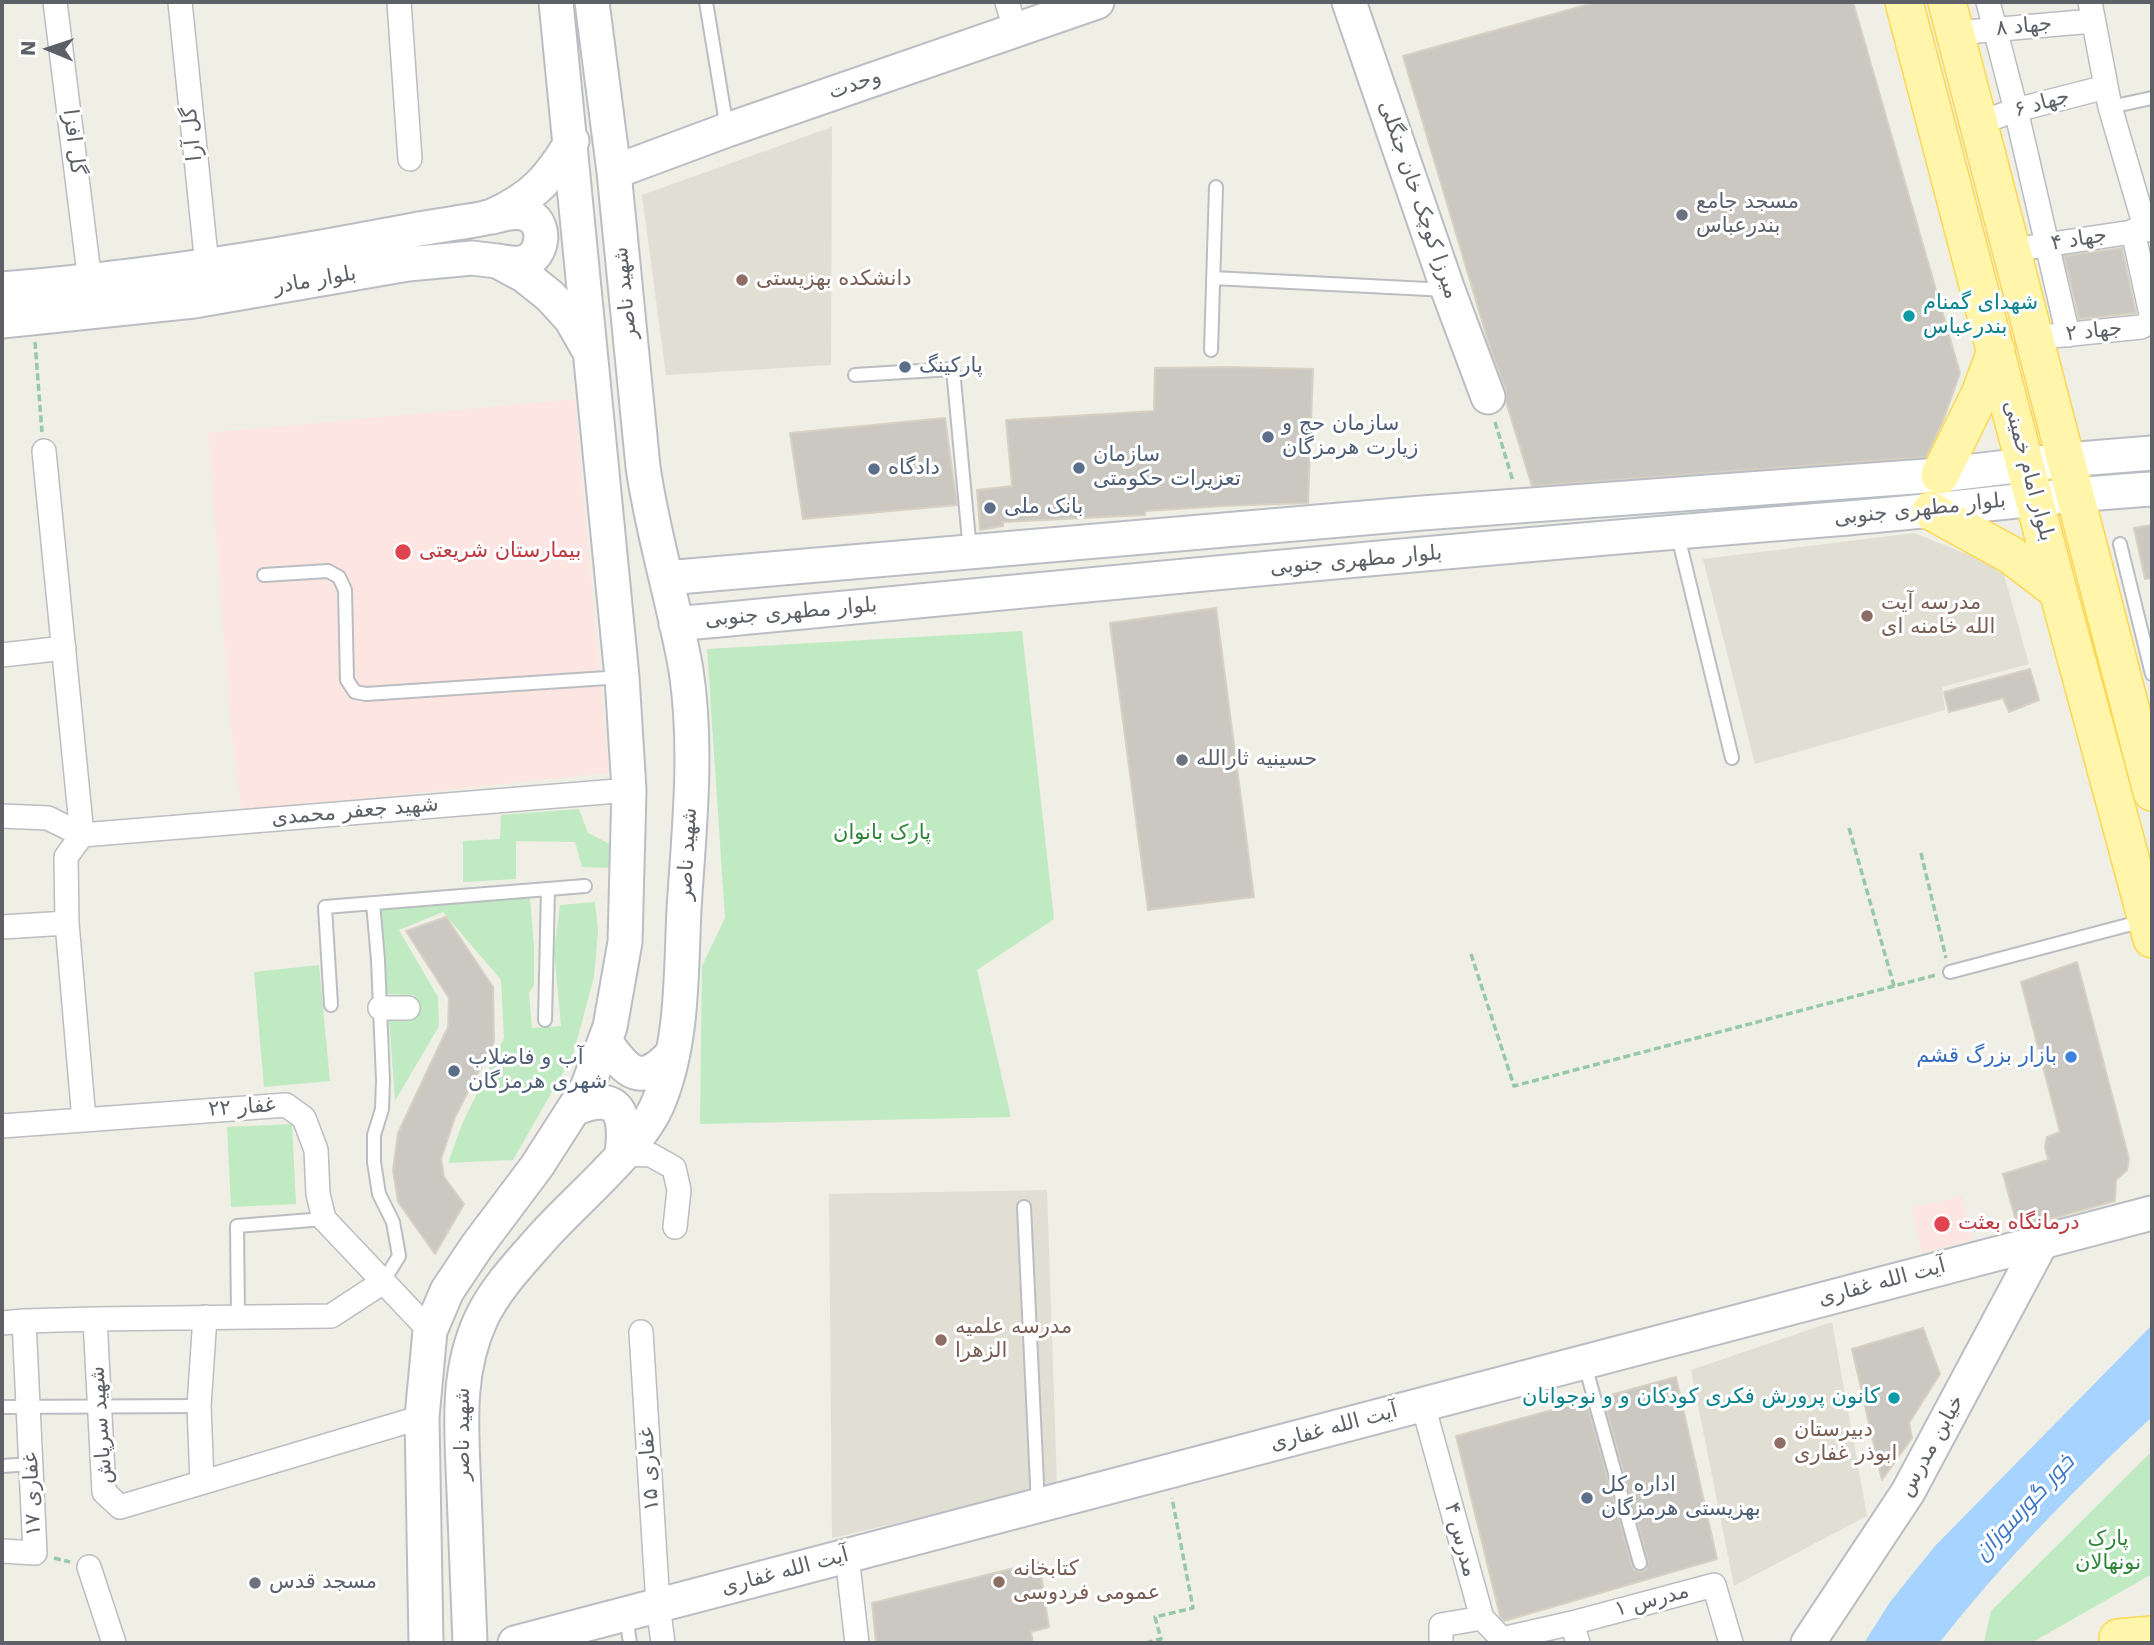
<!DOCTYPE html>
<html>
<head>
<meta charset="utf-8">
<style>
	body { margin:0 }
	#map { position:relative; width:2154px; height:1645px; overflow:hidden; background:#f0efe5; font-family:"DejaVu Sans",sans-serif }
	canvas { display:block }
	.frame { position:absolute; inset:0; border:4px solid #5d6167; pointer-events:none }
	.north { position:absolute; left:14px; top:14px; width:70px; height:70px; -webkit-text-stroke:5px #fff; paint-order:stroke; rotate:272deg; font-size:19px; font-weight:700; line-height:28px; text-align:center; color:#5d6167 }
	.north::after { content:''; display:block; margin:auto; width:24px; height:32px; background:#5d6167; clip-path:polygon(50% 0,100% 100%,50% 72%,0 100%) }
</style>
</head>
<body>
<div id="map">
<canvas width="2154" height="1645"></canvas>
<div class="frame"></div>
<div class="north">N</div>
</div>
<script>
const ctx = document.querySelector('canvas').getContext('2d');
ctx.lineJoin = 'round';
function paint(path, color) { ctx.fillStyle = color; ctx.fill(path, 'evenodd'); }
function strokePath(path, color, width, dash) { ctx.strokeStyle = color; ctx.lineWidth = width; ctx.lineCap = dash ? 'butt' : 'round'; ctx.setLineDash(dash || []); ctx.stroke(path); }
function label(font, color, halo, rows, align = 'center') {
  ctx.font = font + ' "DejaVu Sans",Cairo,sans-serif'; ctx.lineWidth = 6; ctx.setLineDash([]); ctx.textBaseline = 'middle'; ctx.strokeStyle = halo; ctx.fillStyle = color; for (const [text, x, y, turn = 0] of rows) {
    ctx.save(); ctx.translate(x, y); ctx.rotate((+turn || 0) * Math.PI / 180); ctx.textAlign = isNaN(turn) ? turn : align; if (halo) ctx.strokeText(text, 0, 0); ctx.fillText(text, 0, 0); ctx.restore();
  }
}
const education = new Path2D(`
	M832 127 831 365 666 375 642 195Z
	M1914 533 2002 568 2029 664 1942 687 1945 710 1755 764 1703 559Z
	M1047 1190 1057 1486 832 1538 829 1194Z
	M1832 1322 1867 1516 1734 1586 1691 1370Z`);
const medical = new Path2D(`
	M575 399 609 773 242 811 231 728 208 433Z
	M1962 1196 1973 1240 1922 1253 1912 1208Z`);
const green = new Path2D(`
	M1022 631 1054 919 977 970 1011 1117 700 1124 702 966 725 918 707 649Z
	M579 809 588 833 612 845V868L582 867 575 842 516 841V879L463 882V841L500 839 501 815Z
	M530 897 534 947V985L529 993 532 1028 561 1026 554 951 560 905 595 902 598 931 594 977 573 1055 513 1160 448 1163 462 1124 504 1038 501 980 443 912 399 930 438 997 439 1026 395 1101 389 1018 415 1019 414 995 386 994 380 909Z
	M319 965 330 1081 264 1087 254 972Z
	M292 1124 296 1204 231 1207 227 1127Z
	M2152 1451V1574L2031 1643H1984L1991 1611Z`);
const water = new Path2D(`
	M2152 1325V1417C2076 1487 2003 1562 1939 1643H1864L1890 1602 1935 1546Z`);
const building = new Path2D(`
	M1597 2H1853L1960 373 1943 421 1926 457 1532 486 1506 402V390L1491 351 1403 56Z
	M2122 248 2136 313 2079 319 2064 256Z
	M1229 367 1313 369 1308 503 1223 506 1145 511V515L1003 522V526L980 530 977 490 1012 486 1006 420 1154 411 1155 368Z
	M945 418 957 505 803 519 790 433Z
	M2152 525V578L2145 579 2134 528Z
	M1216 608 1254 897 1148 910 1110 623Z
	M2030 669 2039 700 2009 712 2003 698 1949 712 1944 692Z
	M446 917 493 987 494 1042 455 1117 441 1159 444 1177 464 1204 435 1254 398 1202 393 1170 398 1133 448 1027 449 998 406 931Z
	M2077 962 2129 1159 2127 1170 2116 1180 2115 1201 2018 1228 2003 1174 2048 1160 2045 1147 2047 1137 2060 1132 2021 982Z
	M1923 1328 1940 1374 1909 1423 1912 1438 1882 1480 1852 1349Z
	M1676 1377 1717 1559 1504 1621 1500 1616 1456 1436 1586 1401 1632 1565 1634 1570 1642 1572 1647 1569 1648 1561 1603 1397Z
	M1039 1562 1049 1627 1031 1632 1033 1643H876L872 1603Z`);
const path = new Path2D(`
	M35 342 42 432
	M1495 422 1513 481
	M1849 828 1894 986 1936 975
	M1921 853 1946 958
	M1471 954 1514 1086 1894 986
	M54 1558 70 1562
	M1146 1643 1161 1639 1155 1617 1193 1608 1172 1498`);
const lane = new Path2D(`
	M706 2 727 129
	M2110 107 2152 98
	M1213 278 1447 290
	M1211 350 1216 187
	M855 375 953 369 970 551
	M1677 532 1732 758
	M2120 544 2152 674
	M264 575 328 571 339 577 345 590 347 680 355 692 366 694 622 677
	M373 903 378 960 383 1080 382 1109 374 1135V1162L379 1194 393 1222 399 1256 383 1282
	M1950 972 2143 921
	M331 1005 325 907 585 886
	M545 1020 548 889
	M1024 1207 1038 1505
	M238 1316 237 1226 324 1219
	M1585 1365 1640 1563
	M2 1407 199 1406
	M2 1466 32 1464
	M626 1616 630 1643`);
const street = new Path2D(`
	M55 2 90 282
	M180 2 207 266
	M399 2 410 159
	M1007 2 1015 29
	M1988 2 2016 110 2068 335
	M2090 2 2110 107 2146 230
	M1955 33 2093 21
	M1979 123 2016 110 2106 87
	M2133 231 2152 319
	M2012 250 2152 229
	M2052 336 2141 327 2152 321
	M44 451 82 835 66 857 67 923 84 1120
	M2 655 64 648
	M2 816 48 818 82 835 629 790
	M2 927 67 923
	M380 1008H408
	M2 1126 286 1105 304 1118 316 1150 318 1194 324 1219 430 1331
	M622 1154 651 1155 674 1168 679 1190 675 1227
	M383 1282 331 1316 95 1319 104 1492 120 1507 422 1417
	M24 1321 95 1319
	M2 1323 24 1321 35 1553 2 1551
	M641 1332 658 1605 663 1643
	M1423 1405 1482 1618 1502 1639 1572 1623 1578 1643
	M202 1482 199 1406 205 1317
	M847 1556 857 1643
	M89 1567 114 1643
	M1572 1623 1714 1585 1731 1643
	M1441 1643V1625L1482 1618`);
const secondary = new Path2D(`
	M1349 2 1448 290 1488 397
	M614 172 727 130 1097 2
	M492 217C503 214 519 209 530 216 547 226 543 255 525 262 516 265 506 262 497 261
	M2 289C130 279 256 260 382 236 406 231 431 227 456 223 467 221 481 220 492 216 533 198 550 178 572 141
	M2 321 194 301 408 264 472 258 497 261 525 276 550 296 571 319 587 347
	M666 578 1422 513 1940 475 2066 460 2152 453
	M676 624C1066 587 1457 549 1848 518 1950 510 2051 495 2152 489
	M605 1041C627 1073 641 1088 672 1054
	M574 1109C619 1090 627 1113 622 1154
	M426 1643 422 1417 430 1331 447 1291 477 1246 537 1166 587 1088 610 1027 625 942 629 790 622 677 556 2
	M470 1643C468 1593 466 1543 464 1492 462 1433 455 1375 481 1319 495 1289 519 1264 541 1239 576 1199 640 1149 659 1101 683 1042 681 973 684 909 689 830 698 749 686 670 674 602 653 536 643 467L614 172 592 2
	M515 1643 2152 1213
	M1808 1643 1908 1492 2042 1241`);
const primary = new Path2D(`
	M1904 2 2058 591 2152 939
	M1947 2 2152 792
	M1940 475 1980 394 1996 351
	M1931 511 2011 555 2058 591
	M2118 1638 2152 1635`);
const markers = [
	[1682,215,7,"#6b7280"],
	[742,280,7,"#8d6e63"],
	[1909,316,7,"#0f9aa8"],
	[905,367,7,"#5c6f8a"],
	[1268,437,7,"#5c6f8a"],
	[1079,468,7,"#5c6f8a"],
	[874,469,7,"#5c6f8a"],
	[990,508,7,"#5c6f8a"],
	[403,552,9,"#e0444e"],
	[1867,616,7,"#8d6e63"],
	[1182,760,7,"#6b7280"],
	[2071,1057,7,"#3f7fe0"],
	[454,1071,7,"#5c6f8a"],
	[1942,1224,9,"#e0444e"],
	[941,1340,7,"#8d6e63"],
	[1894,1398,7,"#0f9aa8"],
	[1780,1443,7,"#8d6e63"],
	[1587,1498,7,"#5c6f8a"],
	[999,1582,7,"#8d6e63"],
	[255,1583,7,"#6b7280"]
];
const streetNames = [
	["جهاد ۸",2024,27,-5],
	["وحدت",855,85,-19],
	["جهاد ۶",2042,104,-15],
	["گل آرا",193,134,-96],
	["گل افزا",73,142,83],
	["میرزا کوچک خان جنگلی",1418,200,71],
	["جهاد ۴",2079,240,-9],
	["بلوار مادر",315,281,-10],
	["شهید ناصر",626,293,-96],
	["جهاد ۲",2094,332,-6],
	["بلوار امام خمینی",2028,471,75],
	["بلوار مطهری جنوبی",1920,510,-6],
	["بلوار مطهری جنوبی",1356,561,-5],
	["بلوار مطهری جنوبی",791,613,-5],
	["شهید جعفر محمدی",355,812,-5],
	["شهید ناصر",688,854,-87],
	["غفار ۲۲",242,1108,-4],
	["آیت الله غفاری",1882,1283,-15],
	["شهید سرپاش",102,1425,-94],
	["آیت الله غفاری",1334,1428,-15],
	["شهید ناصر",464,1434,-90],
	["خیابن مدرس",1932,1446,-61],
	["غفاری ۱۵",650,1469,-94],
	["غفاری ۱۷",33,1494,-92],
	["مدرس ۴",1460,1540,75],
	["آیت الله غفاری",785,1572,-15],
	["مدرس ۱",1652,1601,-15]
];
const worshipNames = [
	["مسجد جامع",1696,203],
	["بندرعباس",1696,227],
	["حسینیه ثارالله",1196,760],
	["مسجد قدس",269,1583]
];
const educationNames = [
	["دانشکده بهزیستی",756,280],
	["مدرسه آیت",1881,604],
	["الله خامنه ای",1881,628],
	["مدرسه علمیه",955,1328],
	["الزهرا",955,1352],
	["دبیرستان",1794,1431],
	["ابوذر غفاری",1794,1455],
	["کتابخانه",1013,1570],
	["عمومی فردوسی",1013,1594]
];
const cultureNames = [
	["شهدای گمنام",1923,304],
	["بندرعباس",1923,328],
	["کانون پرورش فکری کودکان و و نوجوانان",1880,1398,"right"]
];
const serviceNames = [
	["پارکینگ",919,367],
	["سازمان حج و",1282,425],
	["زیارت هرمزگان",1282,449],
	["سازمان",1093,456],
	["تعزیرات حکومتی",1093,480],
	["دادگاه",888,469],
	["بانک ملی",1004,508],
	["آب و فاضلاب",468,1059],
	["شهری هرمزگان",468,1083],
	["اداره کل",1601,1486],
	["بهزیستی هرمزگان",1601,1510]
];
const healthNames = [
	["بیمارستان شریعتی",419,552],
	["درمانگاه بعثت",1958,1224]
];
const parkNames = [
	["پارک بانوان",882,834],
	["پارک",2108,1540],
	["نونهالان",2108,1564]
];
const shopNames = [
	["بازار بزرگ قشم",2057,1057]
];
const waterNames = [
	["خور گورسوزان",2025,1508,-47]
];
paint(education, '#e1ded4');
paint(medical, '#fde5e1');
paint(green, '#c0eac2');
paint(water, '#a6d3ff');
paint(building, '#cbc8c2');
strokePath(building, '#d6d1c3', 2);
strokePath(lane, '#babdc2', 16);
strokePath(street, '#babdc2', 26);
strokePath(secondary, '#babec4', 37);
strokePath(primary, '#fdd652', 40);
strokePath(path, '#97c9a8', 3.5, [7, 3.5]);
strokePath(lane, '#fff', 12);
strokePath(street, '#fff', 23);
strokePath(secondary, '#fff', 33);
strokePath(primary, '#fff6ab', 37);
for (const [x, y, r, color] of markers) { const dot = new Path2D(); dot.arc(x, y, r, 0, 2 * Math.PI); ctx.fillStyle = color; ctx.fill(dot); strokePath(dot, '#fff', 2.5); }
label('21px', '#5d6167', '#fff', streetNames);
label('21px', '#5b616d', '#fff', worshipNames, 'left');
label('21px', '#785e54', '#fff', educationNames, 'left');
label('21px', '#0d838f', '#fff', cultureNames, 'left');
label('21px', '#4e5e75', '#fff', serviceNames, 'left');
label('21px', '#be3a42', '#fff', healthNames, 'left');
label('21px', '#2e8537', '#fff', parkNames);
label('21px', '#366cbe', '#fff', shopNames, 'right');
label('italic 23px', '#3c77c4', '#fff', waterNames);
</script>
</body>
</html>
